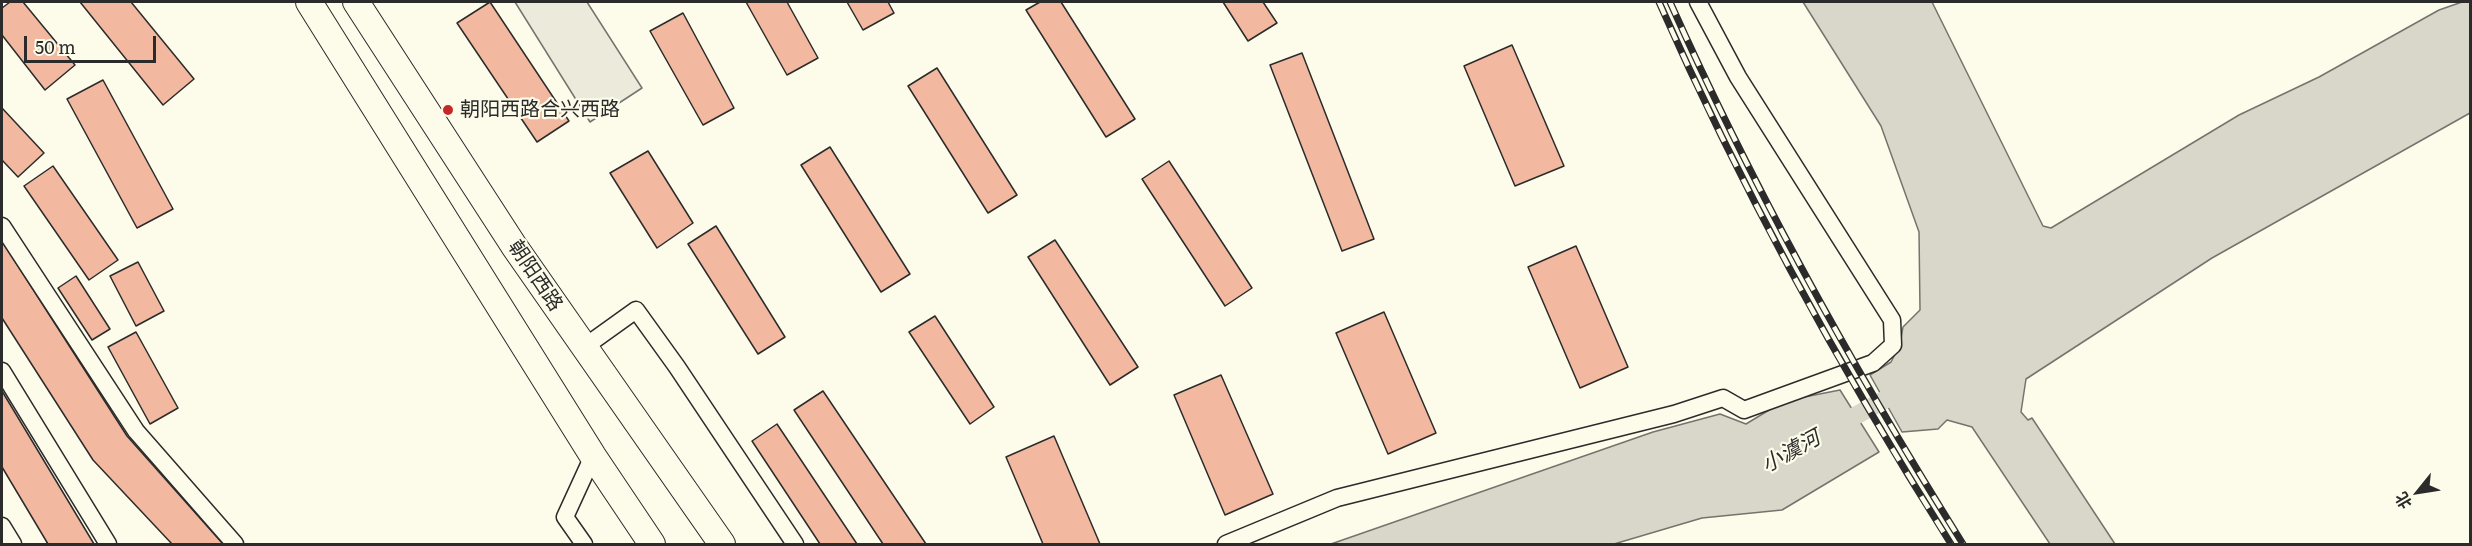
<!DOCTYPE html>
<html>
<head>
<meta charset="utf-8">
<style>
	body { margin:0 }
	#map { position:relative; width:2472px; height:546px; overflow:hidden; background:#fdfbea; font-family:Literata,"Noto Sans SC",serif }
	canvas { display:block }
	.frame { position:absolute; inset:0; border:3px solid #2b2b2b; pointer-events:none }
	.north { position:absolute; left:2388px; top:462px; width:60px; height:60px; -webkit-text-stroke:4px #fdfbea; paint-order:stroke; rotate:240deg; font-size:16px; font-weight:700; line-height:24px; text-align:center; color:#2b2b2b }
	.north::after { content:''; display:block; margin:auto; width:21px; height:27px; background:#2b2b2b; clip-path:polygon(50% 0,100% 100%,50% 72%,0 100%) }
	.scale { position:absolute; left:24px; top:36px; width:132px; height:27px; box-sizing:border-box; border:3px solid #2b2b2b; border-top:0; padding-left:8px; font-size:18px; line-height:21px; white-space:nowrap; color:#2b2b2b; -webkit-text-stroke:4px #fdfbea; paint-order:stroke }
</style>
</head>
<body>
<div id="map">
<canvas width="2472" height="546"></canvas>
<div class="frame"></div>
<div class="north">北</div>
<div class="scale">50 m</div>
</div>
<script>
const ctx = document.querySelector('canvas').getContext('2d');
ctx.lineJoin = 'round';
function paint(path, color) { ctx.fillStyle = color; ctx.fill(path, 'evenodd'); }
function strokePath(path, color, width, dash) { ctx.strokeStyle = color; ctx.lineWidth = width; ctx.lineCap = dash ? 'butt' : 'round'; ctx.setLineDash(dash || []); ctx.stroke(path); }
function label(font, color, halo, rows, align = 'center') {
  ctx.font = font + ' Literata,"Noto Sans SC",serif'; ctx.lineWidth = 4.5; ctx.setLineDash([]); ctx.textBaseline = 'middle'; ctx.strokeStyle = halo; ctx.fillStyle = color; for (const [text, x, y, turn = 0] of rows) {
    ctx.save(); ctx.translate(x, y); ctx.rotate((+turn || 0) * Math.PI / 180); ctx.textAlign = isNaN(turn) ? turn : align; if (halo) ctx.strokeText(text, 0, 0); ctx.fillText(text, 0, 0); ctx.restore();
  }
}
const green = new Path2D(`
	M515 2H587L642 88 590 122Z`);
const water = new Path2D(`
	M1803 2H1932L2043 226 2051 228 2239 115 2319 77 2439 10 2462 2H2470V113L2212 258 2026 379 2021 412 2028 420 2032 418 2115 544H2050L1972 427 1947 420 1938 429 1902 432 1870 375 1891 362 1900 345 1903 327 1920 310 1919 232 1881 126Z
	M1840 390 1879 452 1782 510 1702 518 1614 544H1331L1653 432 1720 414 1746 424 1784 401Z`);
const canal = new Path2D(`
	M1835 427 1906 388`);
const building = new Path2D(`
	M10 2H23L75 65 45 90 2 35V8Z
	M80 2H131L194 79 163 105Z
	M490 2 569 121 537 142 457 23Z
	M746 2H787L818 58 787 75Z
	M847 2H888L894 13 863 30Z
	M1040 2H1061L1135 119 1106 137 1026 10Z
	M1223 2H1263L1277 23 1248 41Z
	M683 13 734 108 703 125 650 31Z
	M1512 45 1564 166 1515 186 1464 66Z
	M1302 53 1374 239 1342 251 1270 65Z
	M937 68 1017 195 988 213 908 86Z
	M103 80 173 209 137 228 67 99Z
	M2 108 44 153 18 177 2 160Z
	M830 147 910 274 881 292 801 165Z
	M648 151 693 223 657 248 610 173Z
	M1169 161 1252 288 1225 306 1142 179Z
	M53 166 118 260 89 280 24 186Z
	M716 226 785 337 758 354 688 244Z
	M1055 240 1138 367 1110 385 1028 257Z
	M2 241 127 436 223 544H172L93 460 2 318Z
	M1576 246 1628 367 1580 388 1528 267Z
	M138 262 164 311 136 326 110 276Z
	M76 276 110 329 92 340 58 288Z
	M1384 312 1436 433 1388 454 1336 333Z
	M935 316 994 407 970 424 909 332Z
	M136 332 178 408 150 424 108 347Z
	M1221 375 1273 494 1225 515 1174 395Z
	M2 391 94 544H48L2 467Z
	M823 391 926 544H883L794 410Z
	M777 424 857 544H820L752 441Z
	M1054 436 1100 544H1043L1006 457Z`);
const street = new Path2D(`
	M2 226 136 431 235 544
	M583 348 636 310 677 367 795 544
	M2 371 108 544
	M2 526 13 544
	M584 544 565 517 593 456
	M1226 544 1337 498 1674 414 1723 398 1744 410 1873 363 1893 345 1892 320 1738 77 1698 2`);
const primary = new Path2D(`
	M309 2 593 456 652 544
	M356 2 514 246 722 544`);
const rail = new Path2D(`
	M1659 2C1742 190 1841 370 1951 544
	M1670 2C1754 190 1854 370 1963 544`);
const markers = [
	[448,110,6,"#c62828"]
];
const poiNames = [
	["朝阳西路合兴西路",460,110]
];
const streetNames = [
	["朝阳西路",535,276,56]
];
const waterNames = [
	["小澞河",1791,452,-29]
];
paint(green, '#ecebdb');
strokePath(green, '#74746e', 1.5);
paint(water, '#d8d7c9');
strokePath(water, '#74746e', 1.5);
strokePath(canal, '#d8d7c9', 18);
paint(building, '#f2b8a0');
strokePath(building, '#2b2b2b', 1.5);
strokePath(street, '#2b2b2b', 19);
strokePath(primary, '#2b2b2b', 28);
strokePath(street, '#fdfbea', 16);
strokePath(primary, '#fdfbea', 26);
strokePath(rail, '#2b2b2b', 7);
strokePath(rail, '#fdfbea', 4.5, [14]);
for (const [x, y, r, color] of markers) { const dot = new Path2D(); dot.arc(x, y, r, 0, 2 * Math.PI); ctx.fillStyle = color; ctx.fill(dot); strokePath(dot, '#fdfbea', 2); }
label('20px', '#2b2b2b', '#fdfbea', poiNames, 'left');
label('20px', '#2b2b2b', '#fdfbea', streetNames);
label('italic 21px', '#2b2b2b', '#fdfbea', waterNames);
</script>
</body>
</html>
